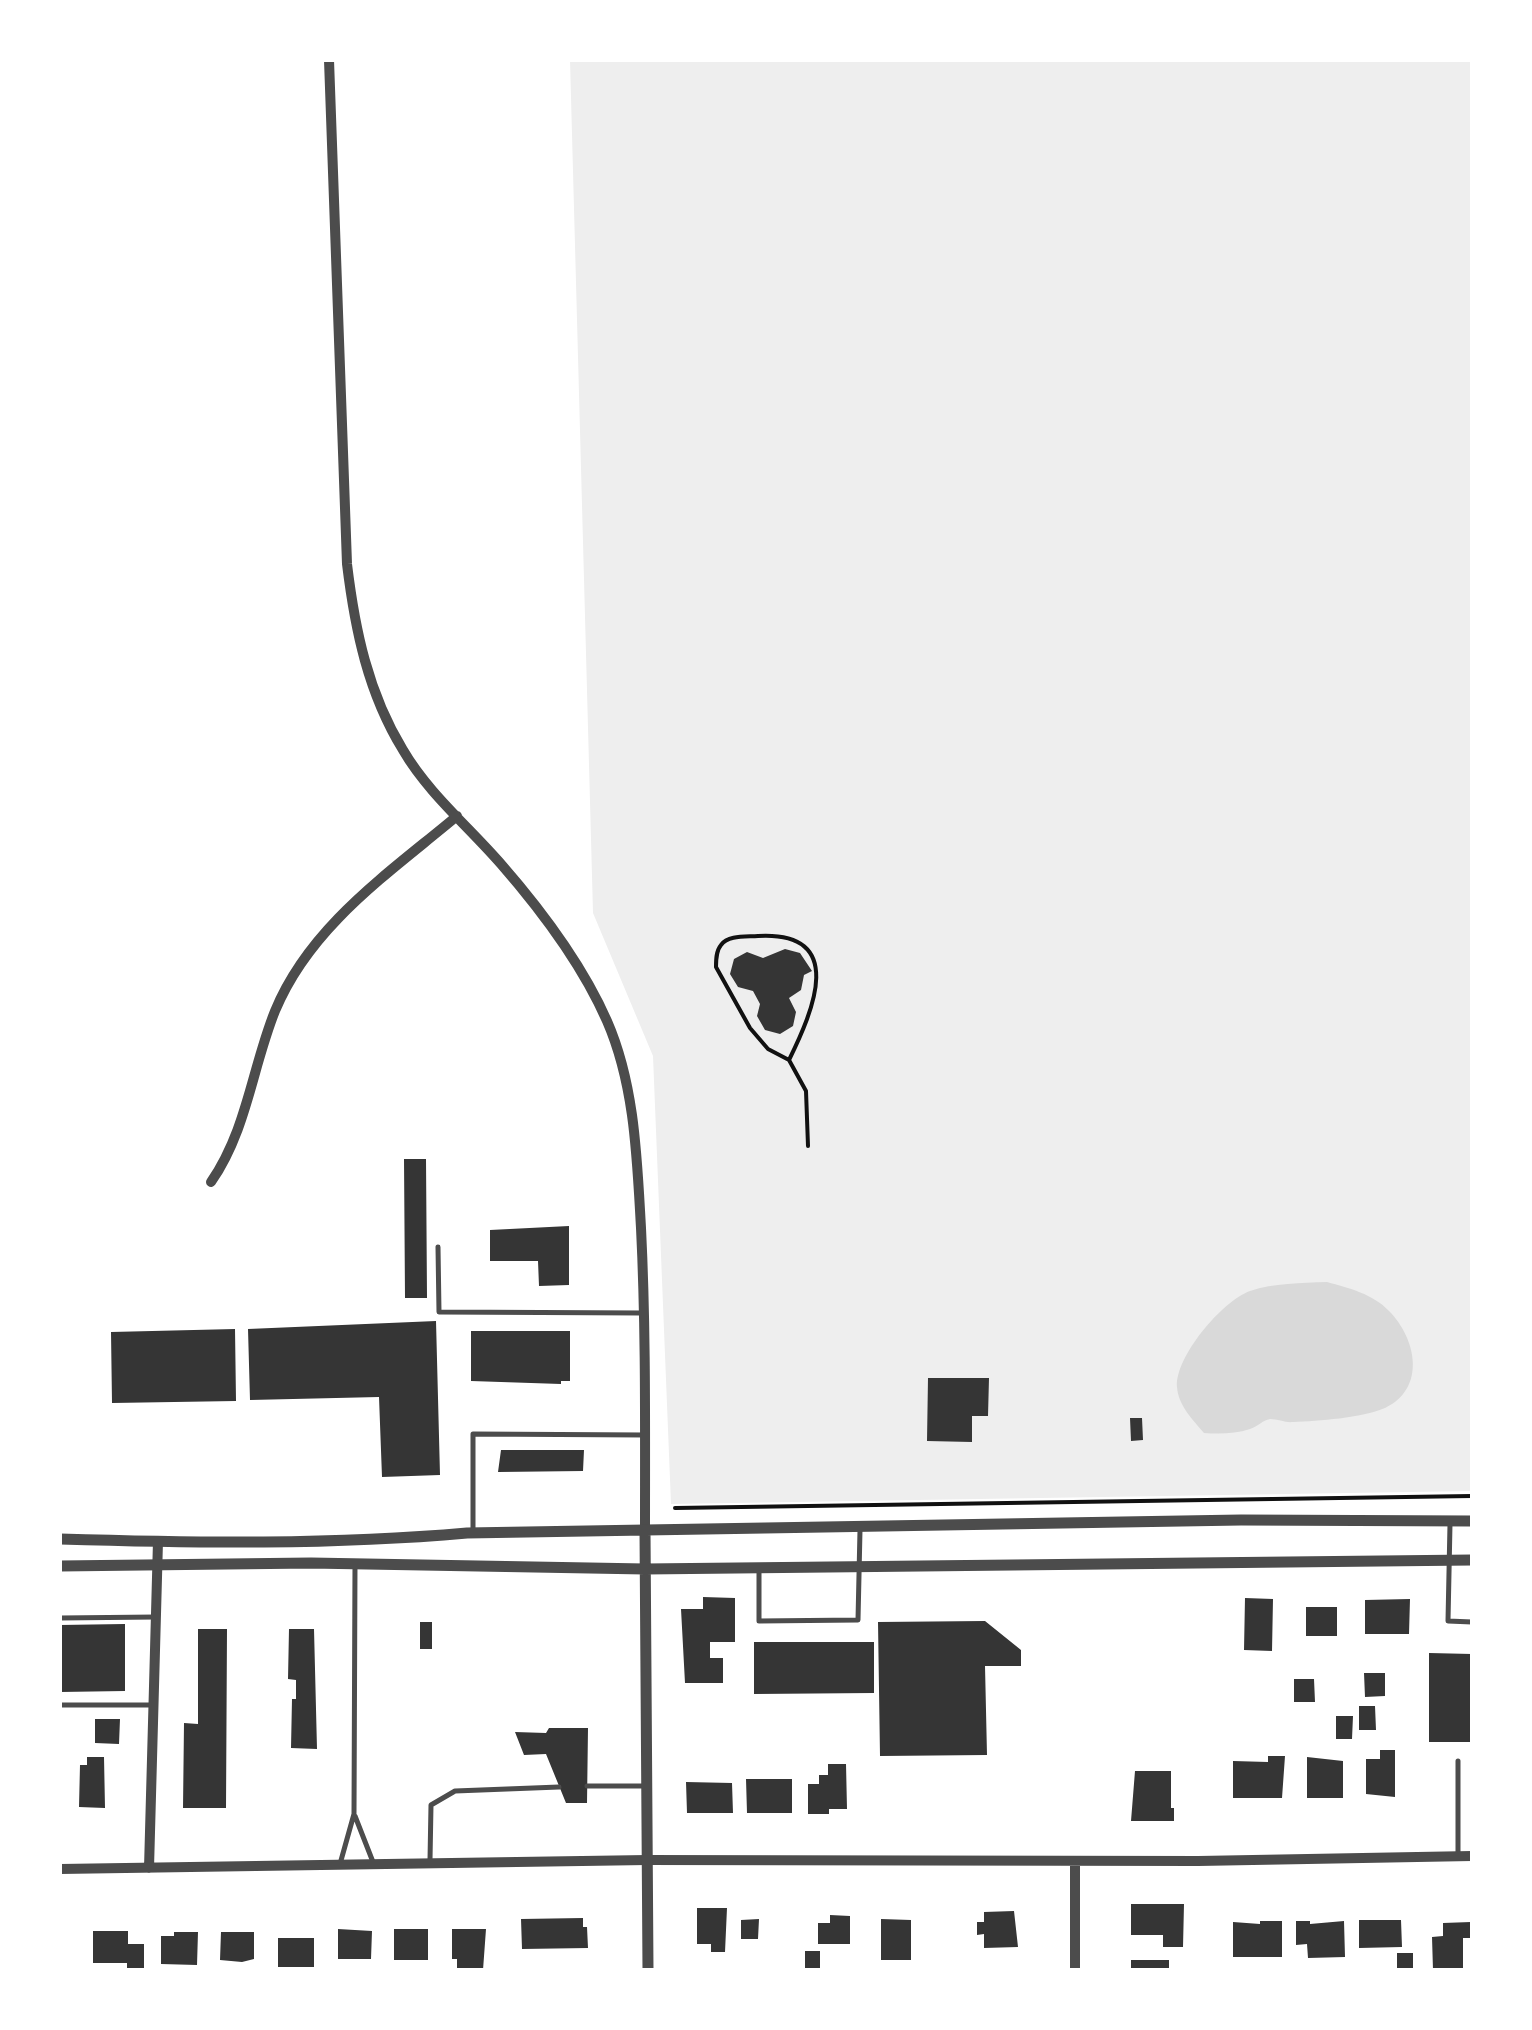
<!DOCTYPE html>
<html>
<head>
<meta charset="utf-8">
<style>
	body { margin:0 }
	#map { position:relative; width:1532px; height:2030px; overflow:hidden; background:#fff; font-family:Barlow,sans-serif }
	canvas { display:block }
	.frame { position:absolute; inset:0; border:62px solid #fff; pointer-events:none }
</style>
</head>
<body>
<div id="map">
<canvas width="1532" height="2030"></canvas>
<div class="frame"></div>
</div>
<script>
const ctx = document.querySelector('canvas').getContext('2d');
ctx.lineJoin = 'round';
function paint(path, color) { ctx.fillStyle = color; ctx.fill(path, 'evenodd'); }
function strokePath(path, color, width, dash) { ctx.strokeStyle = color; ctx.lineWidth = width; ctx.lineCap = dash ? 'butt' : 'round'; ctx.setLineDash(dash || []); ctx.stroke(path); }
const green = new Path2D(`
	M570 60H1472V1491L671 1504 653 1056 593 913Z`);
const water = new Path2D(`
	M1327 1282C1349 1288 1373 1294 1389 1311 1416 1338 1427 1388 1385 1408 1361 1418 1319 1421 1293 1422 1286 1423 1278 1419 1270 1419 1263 1420 1257 1427 1250 1429 1235 1434 1219 1434 1204 1433 1193 1420 1178 1405 1177 1387 1175 1357 1222 1301 1250 1291 1274 1283 1301 1283 1327 1282Z`);
const building = new Path2D(`
	M785 949 800 953 812 971 804 975 801 990 789 998 796 1012 793 1026 780 1034 765 1030 757 1016 760 1004 753 991 738 987 730 974 734 959 747 952 763 958Z
	M404 1159H426L427 1298H405Z
	M569 1226V1285L539 1286 538 1261H490V1230Z
	M436 1321 440 1475 382 1477 379 1397 250 1400 248 1329Z
	M235 1329 236 1401 112 1403 111 1332Z
	M471 1331H570V1381H561V1384L471 1381Z
	M928 1378H989L988 1416H972V1442L927 1441Z
	M1130 1418H1142L1143 1440 1131 1441Z
	M501 1450H584L583 1471 498 1472Z
	M703 1597 735 1598V1642H710V1658H723V1683H685L681 1609H703Z
	M1245 1598 1273 1599 1272 1651 1244 1650Z
	M1410 1599 1409 1634H1365V1600Z
	M1306 1607H1337V1636H1306Z
	M985 1621 1021 1650V1666H985L987 1755 880 1756 878 1622Z
	M420 1622H432V1649H420Z
	M125 1624V1691L60 1692V1625Z
	M198 1629H227L226 1808H183L184 1723 198 1724Z
	M289 1629H314L317 1749 291 1748 292 1699H296V1680L288 1679Z
	M754 1642H874V1693L754 1694Z
	M1429 1653 1472 1654V1742H1429Z
	M1364 1673H1385V1696L1365 1697Z
	M1294 1679H1314L1315 1702H1294Z
	M1359 1706H1375L1376 1730H1359Z
	M1336 1716H1353L1352 1739H1336Z
	M95 1719H120L119 1744 95 1743Z
	M549 1728H588L587 1803H566L546 1754 524 1755 515 1732 546 1733Z
	M1380 1750H1395V1797L1366 1794V1759H1380Z
	M1268 1756H1285L1282 1798H1233V1761L1268 1762Z
	M87 1757H104L105 1808 79 1807 80 1765H87Z
	M1307 1757 1343 1761V1798H1307Z
	M828 1764H846L847 1809H829V1814H808V1784H819V1775H828Z
	M1135 1771H1171V1808H1174V1821H1131Z
	M746 1779H792V1813H747Z
	M686 1782 732 1783 733 1813H687Z
	M1131 1904H1184L1183 1947H1163V1935H1131Z
	M697 1908H727L725 1952H711V1944H697Z
	M1014 1911 1018 1947 984 1948V1934L977 1935V1922H984V1912Z
	M830 1915 850 1916V1944H818V1923H830Z
	M583 1918V1927H587L588 1948 522 1949 521 1919Z
	M759 1919 758 1939H741V1920Z
	M881 1919 911 1920V1960H881Z
	M1359 1920H1401L1402 1947 1359 1948Z
	M1260 1921H1282V1957H1233V1922L1260 1924Z
	M1296 1921H1310V1924L1344 1921 1345 1957 1308 1958 1307 1944 1296 1945Z
	M1471 1922V1938H1463V1970H1433L1432 1937 1443 1936V1923Z
	M338 1929 372 1931 371 1959H338Z
	M394 1929H428V1960H394Z
	M452 1929H486L483 1970H457V1959H452Z
	M93 1931H128V1944H144V1970H127V1963H93Z
	M174 1932H198L197 1965 161 1964V1936H174Z
	M221 1932H254V1959L242 1962 220 1960Z
	M278 1938H314V1967H278Z
	M805 1951H820V1970H805Z
	M1397 1953H1413V1970H1397Z
	M1131 1960H1169V1970H1131Z`);
const path = new Path2D(`
	M789 1060C813 1011 848 931 758 936 746 937 728 935 721 945 716 951 716 960 716 967L750 1028 768 1049 789 1060 806 1091 808 1146
	M675 1508 1472 1496`);
const service = new Path2D(`
	M438 1247 439 1312 642 1313
	M1450 1524 1448 1621 1472 1622
	M473 1530V1434L645 1435
	M759 1571V1621L858 1620 860 1530
	M60 1618 156 1617
	M60 1705H153
	M1458 1761V1856
	M587 1786H644
	M355 1816 373 1862
	M430 1860 431 1805 455 1791 559 1787
	M340 1864 354 1814 355 1564`);
const minor = new Path2D(`
	M329 60 347 564C355 630 368 693 403 750 428 793 469 827 501 864 542 911 582 964 607 1021 635 1085 637 1159 641 1228 646 1329 645 1429 645 1530
	M211 1182C247 1130 252 1068 275 1011 310 926 389 873 457 816
	M149 1868 158 1541
	M60 1869 647 1860 1198 1861 1472 1856
	M1075 1970V1861`);
const tertiary = new Path2D(`
	M645 1530 648 1970
	M60 1539C196 1543 332 1545 467 1533L1241 1520 1472 1521
	M60 1566 311 1563 645 1569 1472 1560`);
paint(green, '#eee');
paint(water, '#d9d9d9');
paint(building, '#353535');
strokePath(path, '#111', 4);
strokePath(service, '#4c4c4c', 5);
strokePath(minor, '#4c4c4c', 10);
strokePath(tertiary, '#4c4c4c', 11);
</script>
</body>
</html>
